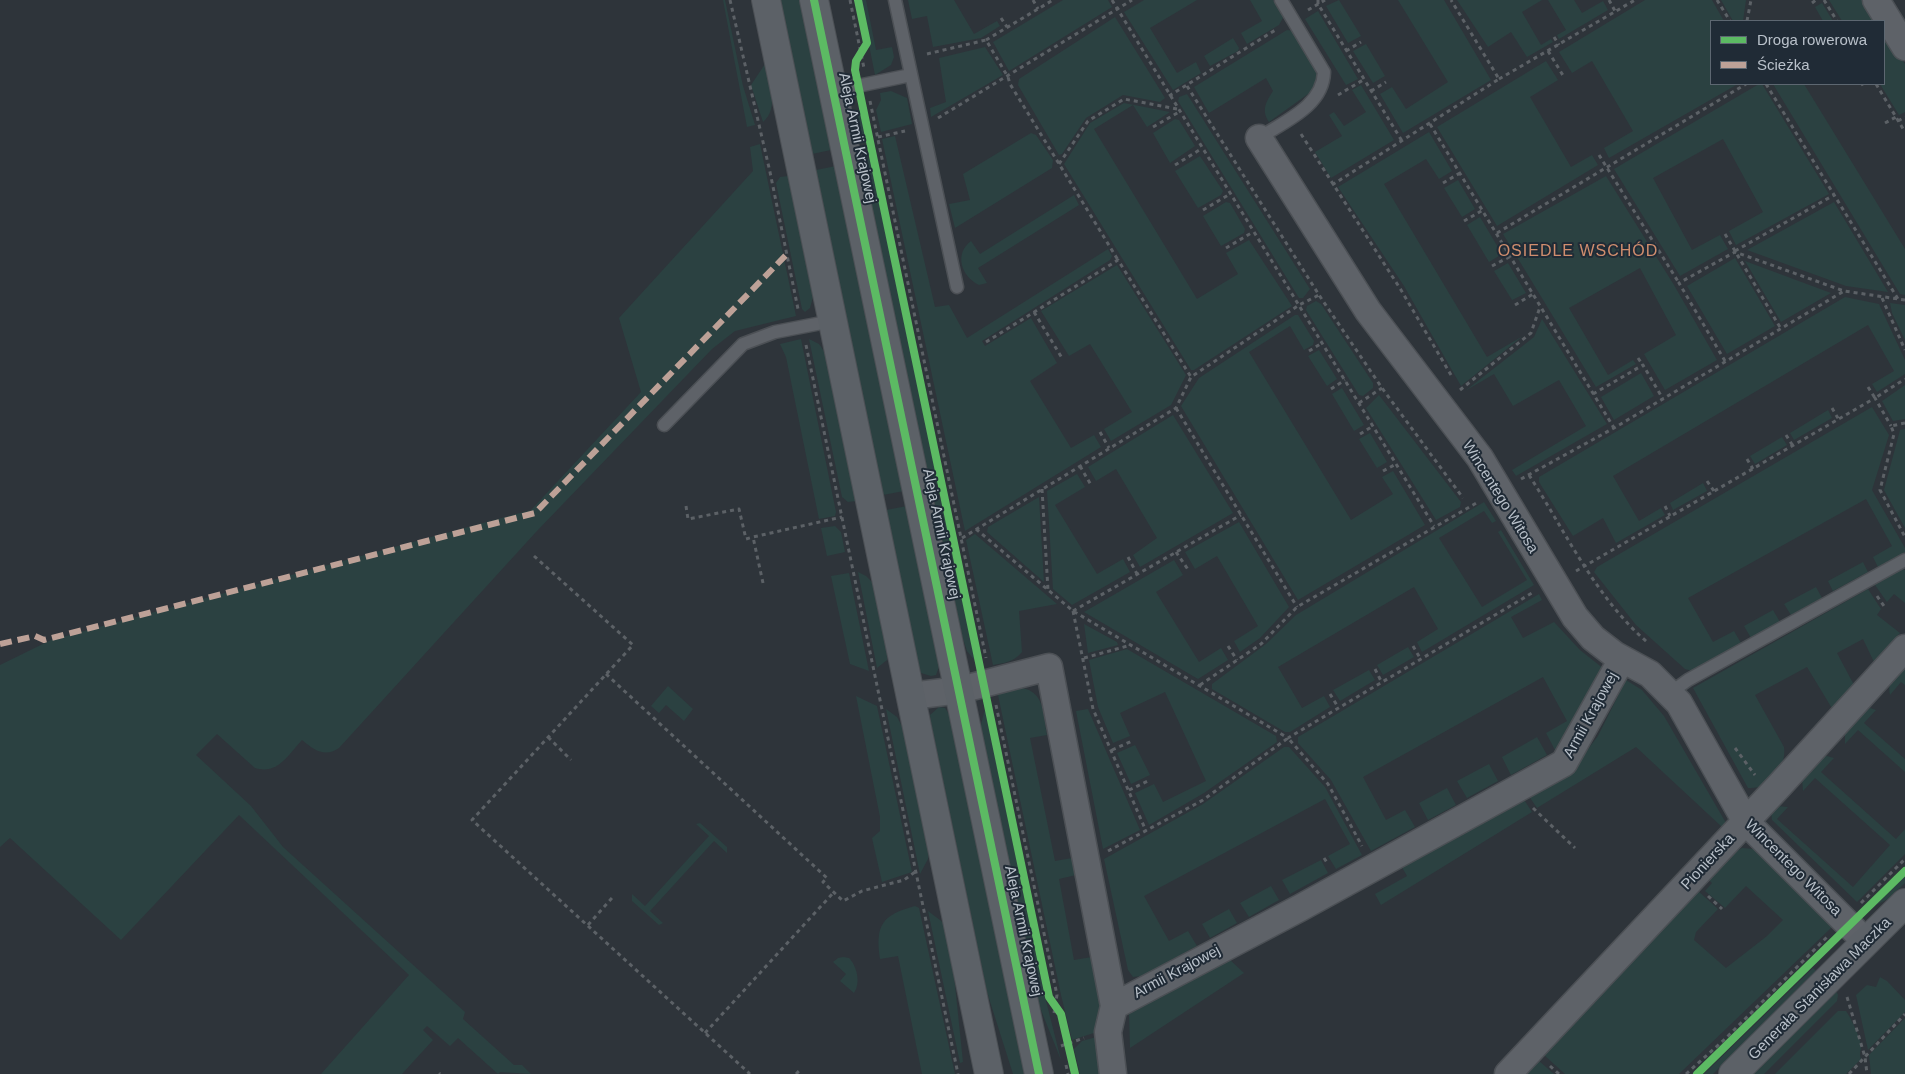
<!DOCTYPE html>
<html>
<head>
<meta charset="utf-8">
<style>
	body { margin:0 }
	#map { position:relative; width:1905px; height:1074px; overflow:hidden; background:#2e343a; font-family:Arial,sans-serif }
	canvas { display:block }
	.legend { position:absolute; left:1710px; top:20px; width:175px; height:65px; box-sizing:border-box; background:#202b36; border:1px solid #5d6771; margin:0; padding:6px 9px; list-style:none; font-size:15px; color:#b9c1ca }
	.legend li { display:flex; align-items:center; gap:10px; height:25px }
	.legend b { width:25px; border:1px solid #5d6771 }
</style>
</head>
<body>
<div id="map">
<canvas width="1905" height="1074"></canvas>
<ul class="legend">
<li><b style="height:6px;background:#5cba63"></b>Droga rowerowa</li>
<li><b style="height:6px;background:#bda197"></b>Ścieżka</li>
</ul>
</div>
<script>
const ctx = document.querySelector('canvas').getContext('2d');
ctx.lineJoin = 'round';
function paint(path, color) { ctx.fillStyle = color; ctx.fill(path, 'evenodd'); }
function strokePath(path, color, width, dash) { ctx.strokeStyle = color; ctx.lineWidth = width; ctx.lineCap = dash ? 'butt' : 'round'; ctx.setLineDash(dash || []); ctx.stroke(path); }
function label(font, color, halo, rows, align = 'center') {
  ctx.font = font + ' Arial,sans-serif'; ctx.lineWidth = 4; ctx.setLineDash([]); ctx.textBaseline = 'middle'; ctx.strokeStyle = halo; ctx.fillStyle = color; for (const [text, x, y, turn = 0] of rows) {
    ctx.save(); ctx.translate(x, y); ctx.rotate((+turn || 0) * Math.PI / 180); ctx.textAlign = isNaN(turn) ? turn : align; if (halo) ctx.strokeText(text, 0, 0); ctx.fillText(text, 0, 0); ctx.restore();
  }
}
const green = new Path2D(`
	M723 0H725L743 86 755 125 747 127Z
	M780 0H800L831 150 812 154Z
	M860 0H866L876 50 892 47 894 57 891 65 875 75Z
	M908 0H954L974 34 997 21 1000 26 981 38 933 47 927 16 912 19Z
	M1063 0H1108L1112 7 1009 71 993 42Z
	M1144 0H1197L1150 28 1177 73 1196 62 1201 73 1173 90 1124 12Z
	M1250 0H1273L1284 16 1279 25 1247 44 1241 33 1262 21Z
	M1339 0 1361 36 1348 43 1326 6Z
	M1398 0H1444L1491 80 1403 133 1380 94 1392 87 1406 109 1448 82Z
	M1457 0H1542L1522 12 1541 45 1551 39 1553 42 1527 57 1511 32 1488 47Z
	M1548 0H1574L1582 13 1603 1 1608 10 1559 39 1557 35 1566 30Z
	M1645 0H1712L1724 21H1711V84H1738L1609 158 1604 148 1633 131 1592 61 1572 73 1559 52Z
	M1721 0H1746L1743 21H1733Z
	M1829 0H1864L1877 21H1842Z
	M1822 3 1833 21H1823L1815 7Z
	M1318 11 1358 79 1346 85 1305 19Z
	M1115 17 1165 98 1160 102 1123 95 1086 118 1062 154 1059 155 1018 85 1019 79Z
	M1287 30 1293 31 1319 73 1313 89 1308 94 1269 122C1261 110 1266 102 1273 91L1266 78 1209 113 1194 87Z
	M1884 31 1905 64V112L1899 115 1880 84H1884Z
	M1233 38 1239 48 1238 51 1210 66 1204 56Z
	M1366 44 1385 76 1373 83 1353 51Z
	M985 47 1003 75 931 117 930 108 946 102 939 58Z
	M1546 61 1558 80 1530 97 1571 167 1592 155 1598 165 1497 226 1437 127Z
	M765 64C769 83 780 108 763 122L751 85Z
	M1759 84H1762L1829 194 1736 245 1729 231 1763 212 1723 139 1653 178 1692 250 1720 235 1728 249 1680 276 1614 169Z
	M1773 84H1804L1905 249V295L1900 294Z
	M1361 85 1394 140 1331 178 1315 152 1342 136 1329 115 1334 112 1344 126 1366 112 1352 90Z
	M891 91 907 98 912 124 881 132 876 110 881 100 880 93Z
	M1187 94 1310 289 1303 298H1299L1178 101 1179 97Z
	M1124 103 1170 112 1147 127 1133 105 1094 129 1197 299 1238 274 1226 253 1249 240 1292 306 1194 370H1191L1064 164 1090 123Z
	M860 111 866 143 858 144 855 126Z
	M1175 119 1179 120 1195 146 1170 163 1153 133Z
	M1429 132 1452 171 1439 179 1426 159 1384 184 1487 357 1523 336 1461 386 1404 286 1338 187Z
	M1031 133 1036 135 1053 160 1052 168 955 228 949 204 970 200 963 174Z
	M895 136 935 307 949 305 967 338 1108 249 1112 256 1110 260 982 341 985 346 1031 318 1057 363 1030 381 1071 448 1094 435 1101 447 965 531 882 139Z
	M760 144 796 316 735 331 712 349 536 532 339 748C325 758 314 750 302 740 288 755 278 775 255 768L217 734 196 755 251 806 283 847 465 1012 463 1019 514 1065H522L531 1074 500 1072 498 1074 458 1038 450 1046 427 1026 423 1030 433 1040 402 1074H321L409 975 239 815 121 940 10 838 0 847V665L51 640 531 510 641 392 619 318 753 171 750 147Z
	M1200 156 1223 191 1221 195 1198 208 1175 171Z
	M870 158 938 484 930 485 861 160Z
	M836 166 904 491 883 495 816 170Z
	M788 176 813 297 810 308 805 312 802 309 776 183 780 177Z
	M1606 176 1674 285 1717 360 1665 390 1644 354 1676 335 1640 268 1569 308 1608 375 1633 360 1636 364 1596 387 1503 234Z
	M1458 180 1475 209 1462 217 1444 188Z
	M1074 195 1079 205 978 268 987 283 979 285C961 276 954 254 971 241L980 254Z
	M1226 202 1230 203 1245 229 1244 233 1221 246 1203 216Z
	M1834 202 1888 292 1846 286 1747 250Z
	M1480 217 1502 254 1489 262 1467 225Z
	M1735 258 1775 326 1727 354 1687 286Z
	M1745 261 1831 293 1781 322Z
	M1508 263 1526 293 1512 300 1494 271Z
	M1117 265 1186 375 1171 405 1111 441 1104 429 1132 412 1090 344 1069 356 1041 311Z
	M1845 297 1879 304 1905 360V374L1877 392 1872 384 1894 371 1868 325 1613 476 1639 521 1661 508 1665 515 1616 543 1603 518 1573 536 1539 482V477Z
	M1316 301 1321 304 1373 383V388L1363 396 1359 395 1306 310 1307 306Z
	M1890 303 1905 305V340L1892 313Z
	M1295 315H1298L1314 341 1313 345 1304 350 1290 326 1249 352 1351 520 1393 494 1382 477 1393 471 1425 525 1298 600 1181 406 1199 378Z
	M1542 319 1607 424 1516 476 1512 470 1586 426 1559 380 1513 406 1494 374 1465 391 1534 337Z
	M801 339 836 512 835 516 819 519 786 357 780 344Z
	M809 339 819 344 826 354 856 501 848 502 842 497Z
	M1319 350 1337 379 1327 386 1308 356Z
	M1641 373 1654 396 1614 420 1601 397Z
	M1905 385V419L1893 421 1882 401Z
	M1342 388 1364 425 1354 431 1332 394Z
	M1379 395 1461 502 1460 507 1436 520 1366 408Z
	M1872 407 1889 435 1872 490 1905 548V552L1878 567 1873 557 1892 546 1866 499 1688 598 1713 642 1734 631 1741 643 1692 671 1685 669 1636 625 1594 572 1597 567Z
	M1828 410 1832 418 1794 440 1790 433Z
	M1173 415 1233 513 1140 567 1133 555 1157 538 1116 469 1096 481 1088 467Z
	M1905 429V528L1884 490 1900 430Z
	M1370 433 1387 462 1377 468 1359 439Z
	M1782 437 1787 445 1755 464 1750 456Z
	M1077 474 1085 487 1055 505 1097 574 1123 559 1130 572 1072 605 1053 589 1047 491Z
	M1703 483 1707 491 1673 510 1670 503Z
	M1039 497 1044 582 987 532 988 527Z
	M941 499 975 661 967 651 962 636 934 500Z
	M1484 502 1496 521 1492 523 1484 511 1439 538 1482 607 1527 580 1498 532 1501 530 1534 585 1422 652 1417 642 1438 629 1414 587 1278 667 1302 708 1324 696 1330 707 1290 732H1285L1212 689V684L1266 644 1296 615Z
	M907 506 940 664 936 675 931 676 921 673 919 667 886 510Z
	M1239 522 1289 607 1260 638 1240 652 1234 641 1258 626 1217 556 1195 569 1185 552Z
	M835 526 841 532 845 552 827 556 821 528Z
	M975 534 1057 604 1019 611 1022 652C1014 662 1004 663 993 665L966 540Z
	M1174 560 1183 575 1156 592 1199 662 1221 648 1228 660 1198 679 1084 612Z
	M1863 562 1868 572 1833 591 1828 581Z
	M1902 569 1905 570V603L1894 594 1887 602 1875 585Z
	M858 572 866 576 874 584 887 650V660L877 668Z
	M849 573 869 671 850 664 831 576Z
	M1816 587 1822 598 1791 615 1784 604Z
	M1868 589 1881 609 1877 615 1900 633 1874 662 1863 639 1837 653 1854 685 1833 710 1807 667 1755 695 1784 747C1787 767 1769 790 1748 788L1693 688Z
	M1539 594 1542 600 1511 617 1523 638 1554 622 1580 650 1604 669 1570 732 1555 750 1546 733 1567 721 1543 677 1363 777 1386 820 1405 810 1415 827 1371 851 1331 780 1298 743V737Z
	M1773 610 1780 622 1751 638 1744 626Z
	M1084 624 1117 642 1118 645 1088 653Z
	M1408 647 1414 657 1383 675 1377 665Z
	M1127 649 1276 736 1277 742 1204 793 1149 825 1135 793 1154 784 1163 802 1206 781 1165 692 1120 713 1130 736 1113 743 1098 707 1089 660Z
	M1905 665V685L1901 682 1890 695C1887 680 1896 674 1905 665Z
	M1369 670 1375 680 1340 701 1333 690Z
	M1626 680 1642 690 1664 716 1726 823 1722 827 1636 747 1537 808 1526 792 1578 762 1598 736Z
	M668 686 693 709 684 721 666 705 659 713 651 706Z
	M1017 687C1045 690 1043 712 1047 735L1030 738 1055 861 1072 858 1076 875 1059 879 1074 960 1092 957 1101 1003 1100 1031 1072 1040 1061 995 998 695Z
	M856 696 877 706 912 872 882 882 872 838 880 831V817Z
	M939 707 945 708 949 714 1025 1074H1013L987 992 931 723 930 715Z
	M1870 708 1876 710 1864 723 1905 759V772L1858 730 1845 744V731L1863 712Z
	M886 709 897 717 904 730 929 852 928 859 920 874Z
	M985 709 1044 993 1061 1060 1037 1000 980 728Z
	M1088 709 1140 830 1103 849 1076 711Z
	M1537 737 1547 755 1511 775 1502 757Z
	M1135 745 1150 775 1131 784 1117 753Z
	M1284 747H1289L1325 787 1362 855 1336 869 1328 856 1350 844 1325 799 1144 896 1169 941 1188 931 1197 946 1142 976 1133 977 1128 970 1104 859 1203 804Z
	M1827 756 1834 758 1821 772 1896 839 1905 829V854L1857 902 1772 820 1771 812 1777 806 1788 807 1777 819 1853 887 1890 845 1815 778 1803 791 1802 779 1821 757Z
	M1489 764 1498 781 1467 798 1457 781Z
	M1447 788 1456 805 1428 820 1419 803Z
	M1521 795 1532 812 1381 905 1375 894 1407 876 1399 862Z
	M700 823 727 847V853L714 841 650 911 663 923 659 925 632 901V894L645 906 709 836 696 824Z
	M1742 848 1754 849 1825 916 1832 927 1679 1074H1565L1544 1055 1697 890 1718 909 1696 932 1694 940 1726 968 1767 936 1783 920 1746 886 1725 908 1705 891 1712 883 1707 878 1729 856Z
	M1321 860 1328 873 1290 894 1282 880Z
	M1905 876V883L1888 899 1876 905Z
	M1271 886 1279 900 1249 917 1240 903Z
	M915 906 919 908 955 1074H922L898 956 880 959C875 925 882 915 915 906Z
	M1229 909 1237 923 1210 938 1202 924Z
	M928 911 944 923 953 966 963 1062 960 1063Z
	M843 957 849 958C857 966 861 983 854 993L840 981 846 974 833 962 838 958Z
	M1228 958 1244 973 1130 1048 1129 1013Z
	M1813 968 1817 972 1713 1074H1704Z
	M1880 977 1887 981 1905 1000V1012L1868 1050 1856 995 1867 985 1876 987Z
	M1836 991 1838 995 1837 1001 1764 1074H1753Z
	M1838 1011H1846C1850 1016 1861 1039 1861 1046 1861 1051 1859 1053 1861 1059L1846 1074H1775Z
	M1905 1018V1074H1871L1869 1055Z
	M1100 1036 1102 1074H1080L1074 1049 1082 1041Z
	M1539 1061 1554 1074H1527Z`);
const path = new Path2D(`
	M730 0 770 172 798 309
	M850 0 864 68
	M1033 0 1038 9
	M1112 0 1434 526
	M1318 0V4L1402 141
	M1609 0 1615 11
	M1717 0 1730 21
	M1824 0 1837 21
	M1812 3 1816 0
	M1308 10 1325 0
	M1001 18 1007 27
	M1747 21 1751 0
	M1554 37 1559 45
	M986 40 1053 0
	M1346 51 1361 42
	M1548 51 1564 77
	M927 54 986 40 1008 77 1010 84 1118 260
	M1499 79 1635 0
	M1766 84 1898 299
	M1876 84 1905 132
	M1861 85 1863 84
	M1187 86 1319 295 1382 388 1463 498
	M1371 91 1386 82
	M1338 95 1363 80
	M1169 96 1277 29
	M870 101 986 658
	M938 118 1132 0
	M1898 121 1905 117
	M1885 123 1896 117
	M1430 124 1614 428
	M1153 127 1179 112
	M1301 134 1401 290 1451 375
	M878 137 905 131
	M1599 155 1679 283
	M1059 164 1088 121 1124 99 1177 109
	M1175 165 1201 149
	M1443 183 1460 173
	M1332 185 1499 79 1451 0
	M1203 210 1230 194
	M1464 221 1483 210
	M1497 233 1746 84
	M1725 234 1781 329
	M1226 248 1253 232
	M1735 251 1834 195
	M1492 266 1511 256
	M1882 298 1905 350
	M1515 305 1533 294
	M1034 312 1062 358
	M986 342 1118 260 1191 377
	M806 345 958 1074
	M1309 351 1322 343
	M1638 358 1643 365
	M1725 361 1679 283 1735 252 1844 291 1905 300
	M1868 387 1875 398 1905 379
	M1331 389 1345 380
	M1460 390 1531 333 1540 307
	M1593 394 1643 365 1663 399
	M1359 403 1382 388
	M1176 408 1297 607
	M1832 408 1839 420
	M1905 423 1891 426 1894 434 1880 490 1905 537
	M1100 432 1109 448
	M1360 434 1373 426
	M1786 435 1793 446
	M1747 459 1753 469
	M1080 466 1091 485
	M1383 471 1396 464
	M1529 475C1565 531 1596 598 1647 642
	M1521 479 1614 428 1844 291
	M1707 481 1714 491
	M1042 489 1048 590
	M686 506 688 519 739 509 746 539 753 537
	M1665 506 1670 516
	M976 529 1073 611 1288 738 1532 593
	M962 538 1176 408 1191 377 1299 305 1319 295
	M1176 552 1189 571
	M534 556 633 645 472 820 750 1074
	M1128 557 1137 574
	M1576 571 1875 398 1891 426
	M763 583 753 537 842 517
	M1877 596 1884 606
	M1073 611 1093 709 1146 831
	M1073 611 1241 515
	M1228 646 1237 660
	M1413 646 1420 658
	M1084 658 1131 645
	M1375 669 1381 681
	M606 674 827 878 823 882 843 901 862 891 904 880 915 872
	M1200 685 1261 644 1297 607 1478 502
	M1330 694 1338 707
	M996 705 1057 995 1054 1013
	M548 737 571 760
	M1735 748 1755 775
	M1112 750 1132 741
	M1129 790 1150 780
	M1533 808 1575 848
	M1108 851 1203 800 1288 738 1328 784 1362 846
	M1324 858 1328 864
	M1708 896 1722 909
	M1861 903 1905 859
	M588 925 612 898
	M1847 997 1865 1057 1867 1074
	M705 1033 834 892
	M1061 1046 1084 1038
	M1066 1065 1068 1074
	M1550 1066 1559 1074
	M439 1073 440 1074
	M796 1074 800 1070
	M1686 1074 1725 1039 1827 937
	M1849 1074 1905 1014`);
const lane = new Path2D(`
	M895 0 957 287
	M833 91 911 75
	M1259 138C1285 121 1323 106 1324 72L1281 0
	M664 425 743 344 775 332 832 321
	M1670 693 1688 680 1905 560`);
const street = new Path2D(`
	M1876 0 1905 47
	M1259 138 1368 311 1480 458 1575 617 1593 638 1615 655 1650 674 1679 703 1746 822 1866 942
	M911 696 960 690 1049 667 1114 1006 1108 1032 1113 1074
	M1114 1006 1300 908 1564 763 1622 659
	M1508 1074 1779 786 1905 648`);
const secondary = new Path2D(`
	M766 0 989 1074
	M814 0 1039 1074
	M1733 1074 1905 903`);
const quiet = new Path2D(`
	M0 644 35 636 44 640 535 513 787 254`);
const cycleway = new Path2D(`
	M814 0 1039 1074
	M858 0 867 43 856 61 855 70 1049 997 1061 1014 1075 1074
	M1697 1074 1905 871`);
const streetNames = [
	["Aleja Armii Krajowej",857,138,78],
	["Wincentego Witosa",1500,497,58],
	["Aleja Armii Krajowej",941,534,78],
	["Armii Krajowej",1591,715,-61],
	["Pionierska",1708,862,-47],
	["Wincentego Witosa",1793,868,45],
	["Aleja Armii Krajowej",1023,931,78],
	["Armii Krajowej",1177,972,-28],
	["Generała Stanisława Maczka",1820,989,-45]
];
const neighbourhoodNames = [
	["OSIEDLE WSCHÓD",1578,252]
];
paint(green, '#2b4141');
strokePath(lane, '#4c5055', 15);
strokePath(street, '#4c5055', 29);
strokePath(secondary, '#4c5055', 30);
strokePath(path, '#5c6166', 3, [4, 4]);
strokePath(lane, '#5e6268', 12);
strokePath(street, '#5e6268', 26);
strokePath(secondary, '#5c6167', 28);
strokePath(quiet, '#bda197', 6, [12, 6]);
strokePath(cycleway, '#5cba63', 8);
label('15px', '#b9c1ca', '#202b36', streetNames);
ctx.letterSpacing = '1px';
label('16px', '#d08e6e', '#202b36', neighbourhoodNames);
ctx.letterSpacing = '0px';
</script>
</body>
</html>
